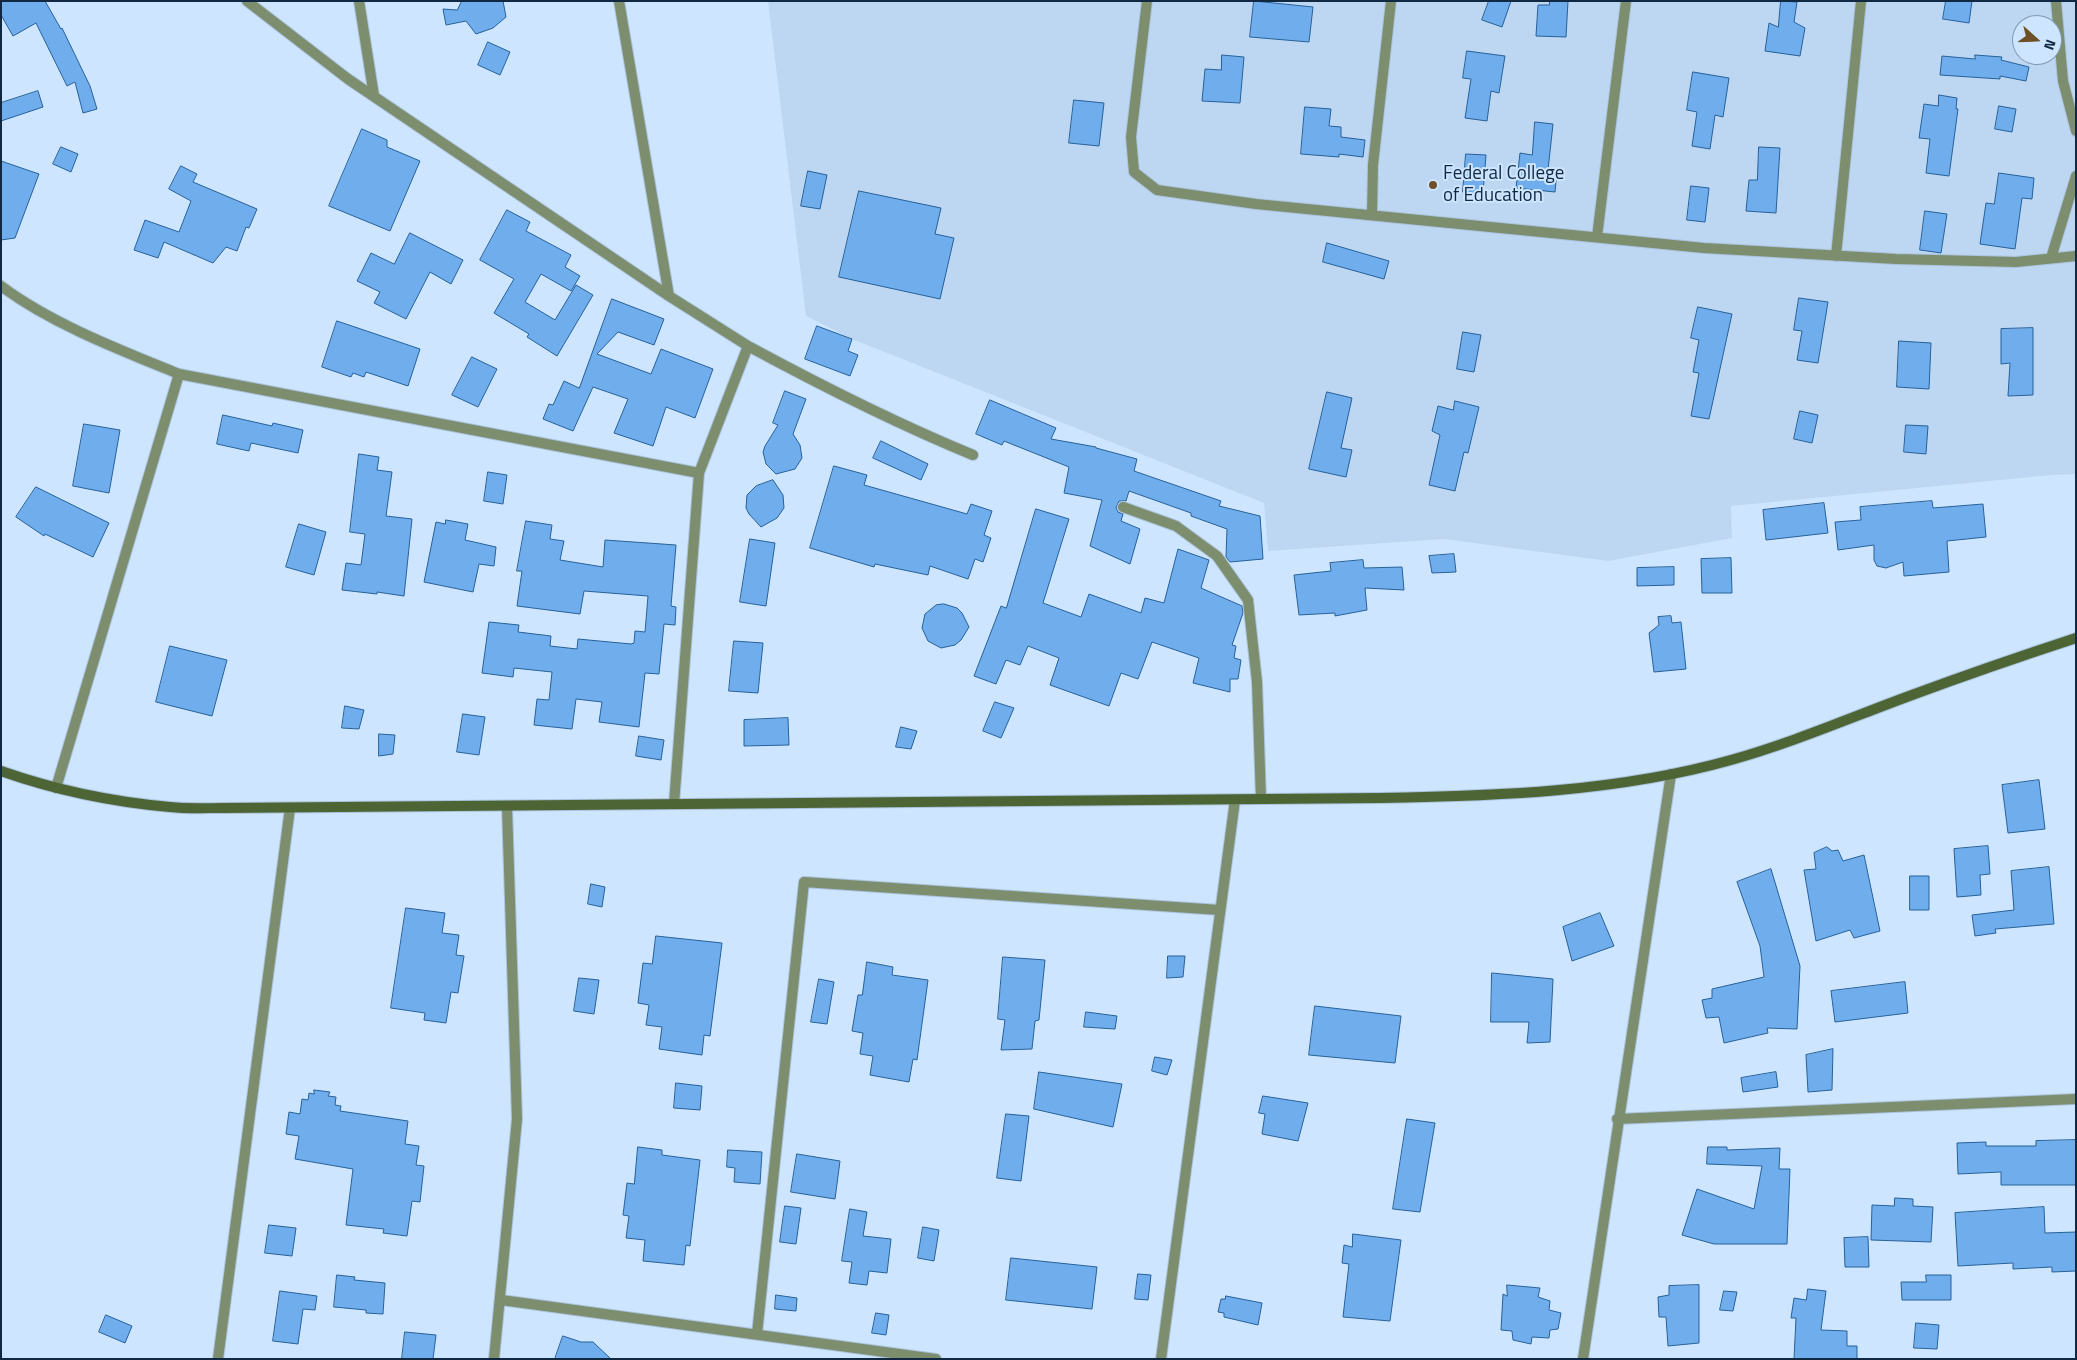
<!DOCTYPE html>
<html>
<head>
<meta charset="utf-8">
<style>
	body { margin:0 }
	#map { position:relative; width:2077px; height:1360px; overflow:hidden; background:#cde5ff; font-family:"Titillium Web",sans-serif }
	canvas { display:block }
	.frame { position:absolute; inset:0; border:2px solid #102841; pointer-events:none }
	.north { position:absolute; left:2012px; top:15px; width:50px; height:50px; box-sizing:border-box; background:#cde5ff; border:1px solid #8199b3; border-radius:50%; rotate:110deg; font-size:14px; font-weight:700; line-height:20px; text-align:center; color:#102841 }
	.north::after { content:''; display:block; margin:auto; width:18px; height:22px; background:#6f4f25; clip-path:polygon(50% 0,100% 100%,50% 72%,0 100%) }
</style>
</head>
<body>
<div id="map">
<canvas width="2077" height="1360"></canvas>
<div class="frame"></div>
<div class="north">N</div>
</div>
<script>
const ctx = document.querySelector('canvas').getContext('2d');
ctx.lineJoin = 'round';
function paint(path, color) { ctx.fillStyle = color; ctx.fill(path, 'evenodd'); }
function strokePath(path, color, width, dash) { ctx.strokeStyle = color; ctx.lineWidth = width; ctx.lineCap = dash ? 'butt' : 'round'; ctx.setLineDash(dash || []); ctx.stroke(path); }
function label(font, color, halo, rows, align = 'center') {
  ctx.font = font + ' "Titillium Web",sans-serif'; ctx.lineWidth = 4; ctx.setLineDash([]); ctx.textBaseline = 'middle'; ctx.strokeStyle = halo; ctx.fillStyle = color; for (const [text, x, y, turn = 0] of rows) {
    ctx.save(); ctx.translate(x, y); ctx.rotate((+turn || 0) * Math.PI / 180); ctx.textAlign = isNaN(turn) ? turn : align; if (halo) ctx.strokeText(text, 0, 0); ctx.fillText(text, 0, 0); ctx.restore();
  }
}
const built = new Path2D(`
	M768 1H2076V474L2052 475 1731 506 1732 538 1608 561 1444 539 1268 551 1264 503 852 339 806 316ZM2022 25H2052V55H2022Z`);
const building = new Path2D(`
	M1 1H45L61 29 62 28 90 86 97 109 83 113 75 82 67 86 36 23 13 36 1 15Z
	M462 1H503L506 17 493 28 476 34 466 21 446 25 443 9 457 10Z
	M1254 1 1313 7 1309 42 1250 37Z
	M1489 1H1511L1502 27 1482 20Z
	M1550 1H1568L1566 37 1536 36 1538 5H1549Z
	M1781 1 1797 2 1794 22 1805 28 1800 56 1765 51 1769 23 1778 27Z
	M1946 1H1972L1969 23 1943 19Z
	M488 42 510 52 500 75 478 65Z
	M1467 51 1505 56 1499 93 1491 91 1487 121 1465 118 1471 79 1463 78Z
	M1222 55 1244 57 1240 103 1202 101 1205 69 1221 70Z
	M1975 55 2002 57 2001 60 2029 67 2026 81 2000 76V79L1940 75 1942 56 1975 59Z
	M1693 72 1729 78 1723 117 1715 115 1710 149 1692 146 1697 112 1687 110Z
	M38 91 43 107 1 121V103Z
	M1939 95 1957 98 1956 109H1958L1949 176 1926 173 1930 139 1919 138 1924 104 1938 106Z
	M1074 100 1104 103 1099 146 1069 143Z
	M1999 106 2016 109 2012 132 1995 129Z
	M1305 107 1331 109 1329 126 1341 127V137L1365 140 1363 157 1339 154V157L1301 154Z
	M1535 122 1553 124 1548 170 1557 171 1555 192 1516 188 1520 153 1532 155Z
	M362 129 387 140V147L420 161 390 231 329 206Z
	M61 147 78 154 71 172 53 164Z
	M1759 147 1780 148 1776 213 1746 211 1749 180H1757Z
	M1466 154 1486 155 1483 193 1463 192Z
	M1 161 39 174 15 238 1 240Z
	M181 166 197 174 193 182 257 209 249 228 246 227 237 251 226 247 213 263 164 242 158 258 134 250 145 220 179 232 191 201 169 189Z
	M808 171 827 175 820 209 801 206Z
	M1999 173 2034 178 2032 199 2022 198 2015 249 1980 244 1986 203 1994 204Z
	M1691 186 1709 188 1705 222 1687 220Z
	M859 191 941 208 935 234 954 238 940 299 839 277Z
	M507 210 530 222 526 231 571 255 565 267 580 276 571 291 541 274 525 302 555 320 576 285 593 295 557 356 527 337 529 334 494 313 514 279 480 260Z
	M1925 211 1947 214 1941 253 1920 250Z
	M410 233 463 260 451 284 430 272 406 319 374 303 380 292 357 281 371 253 394 264Z
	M1327 243 1389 261 1384 279 1323 262Z
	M1799 298 1828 302 1818 363 1797 360 1802 331 1794 330Z
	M612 299 664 319 654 345 618 332 597 354 651 374 661 349 713 369 695 418 666 407 653 446 614 433 628 399 593 387 573 431 543 419 549 404 553 405 564 381 579 388Z
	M1698 307 1732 314 1709 419 1691 416 1699 373 1693 372 1699 340 1691 338Z
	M337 321 420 349 408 386 366 372 364 377 353 373 351 377 322 367Z
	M817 326 852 339 848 351 858 355 850 376 805 359Z
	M2033 328V395L2008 396 2010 363 2001 364V329Z
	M1463 332 1481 335 1474 372 1457 369Z
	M1899 341 1931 343 1929 389 1897 387Z
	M472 357 497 369 478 407 452 395Z
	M785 391 806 399 793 434 800 445 802 458 795 469 776 474 766 464 763 452 765 446 778 425 773 423Z
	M1327 392 1352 398 1341 448 1352 450 1346 477 1309 469Z
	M990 400 1056 428 1051 439 1096 447V448L1137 459 1134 471 1221 501 1219 506 1260 516 1263 559 1230 562 1226 557 1227 529 1191 516V513L1129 491 1126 501H1119L1116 508 1118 512 1123 514 1121 521 1140 529 1130 564 1090 546 1102 500 1064 493 1069 467 1004 441 1002 445 976 434Z
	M1455 401 1479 407 1468 453 1464 452 1455 491 1429 485 1440 435 1432 431 1438 406 1453 410Z
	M1800 411 1818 415 1812 443 1794 439Z
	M223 415 272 426 273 423 303 430 298 453 251 443 249 451 217 444Z
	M84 424 120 430 109 493 73 486Z
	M1906 425 1928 426 1926 454 1904 452Z
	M881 441 928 464 921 480 873 458Z
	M359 454 379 457 377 470 392 472 386 516 412 519 404 596 377 592V594L342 590 346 563 361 565 365 534 350 532Z
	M834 466 867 475 864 485 967 514 971 504 992 511 984 535 991 538 983 562 975 559 968 579 930 566 928 575 875 564 874 567 810 548Z
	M488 472 507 475 503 504 484 501Z
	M773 480 783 495 784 508 777 518 761 527 749 514 746 508 747 495 756 486Z
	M36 487 109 523 93 557 45 534 44 536 16 517Z
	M1932 501 1933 508 1983 504 1986 537 1947 541 1949 572 1904 576 1903 562 1886 568 1877 566 1874 560V545L1838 550 1835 522 1861 520 1860 507Z
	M1824 503 1828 533 1766 540 1763 510Z
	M1036 509 1069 519 1043 603 1081 617 1089 594 1141 613 1145 598 1164 603 1178 549 1209 560 1201 588 1242 606 1243 613 1232 645 1236 646 1234 658 1241 660 1238 679H1230V692L1193 683 1199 658 1152 642 1138 679 1121 673 1109 706 1050 685 1059 658 1028 646 1020 665 1006 660 996 684 974 676 1001 606 1006 608Z
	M446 520 468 524 465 540 496 547 494 566 479 564 473 592 424 582 436 522 445 524Z
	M526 521 552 525 550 539 564 541 560 560 603 567 605 540 676 545 671 606 676 607 675 625 664 624 659 674 645 673 639 727 599 722 602 702 576 699 572 729 534 725 537 699 549 700 552 672 514 668 513 677 482 673 489 622 519 625 518 632 551 636 550 646 577 649 578 639 631 644 634 643 635 631 645 632 648 596 584 591 580 614 517 606 522 571H517Z
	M299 524 326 532 314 575 286 567Z
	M750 539 775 543 766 606 740 602Z
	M1454 554 1456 572 1432 573 1429 556Z
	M1731 558 1732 593H1702L1701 559Z
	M1363 560 1364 568 1402 567 1404 590 1365 588 1367 610 1335 616V613L1299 615 1294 575 1331 571 1330 563Z
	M1674 567V585L1637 586V568Z
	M944 604 957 608 962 613 969 627 961 640 955 645 941 648 928 641 922 628 925 614 936 605Z
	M1671 616 1672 623 1681 622 1686 669 1654 672 1649 633 1659 625 1658 617Z
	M734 641 763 643 758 693 729 691Z
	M170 646 227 660 212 716 156 702Z
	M995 702 1014 708 1001 738 983 731Z
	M345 706 364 710 359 729 342 728Z
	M463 714 485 717 479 755 457 752Z
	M788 718 789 745 744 746V720Z
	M901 727 917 731 911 749 896 747Z
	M379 734 395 735 393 754 379 756Z
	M639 736 664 740 661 760 636 756Z
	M2039 780 2045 829 2008 833 2002 785Z
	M1988 846 1990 874 1980 875 1981 895 1957 897 1954 849Z
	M1827 847 1832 851 1838 850 1843 861 1864 855 1880 931 1854 938 1850 930 1816 941 1804 870 1816 869 1814 853Z
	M2049 867 2054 924 1995 929 1996 933 1975 936 1972 915 2014 910 2011 871Z
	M1771 869 1800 966 1797 1029 1767 1028 1768 1033 1724 1043 1719 1017 1706 1018 1702 1000 1712 998V989L1764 977 1760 946 1737 882Z
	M1910 876H1929V910H1910Z
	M591 884 605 887 602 907 588 904Z
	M406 908 445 913 442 933 459 935 456 955 464 956 458 993 451 992 446 1023 424 1020 425 1013 391 1008Z
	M1600 913 1614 946 1572 961 1563 927Z
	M656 936 722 943 710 1036 704 1035 702 1055 659 1049 662 1027 646 1025 649 1005 638 1003 643 963 652 964Z
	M1168 956H1185L1183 977 1167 978Z
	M1003 957 1045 960 1039 1020 1035 1021 1032 1049 1001 1050 1005 1020 998 1019Z
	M867 962 893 967 892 975 928 980 917 1060 913 1059 909 1082 870 1075 873 1056 860 1054 863 1033 852 1031 858 995H862Z
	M1492 973 1553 979 1550 1042 1527 1043 1529 1022H1491Z
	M579 978 599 980 594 1014 574 1011Z
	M819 979 834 982 827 1024 811 1022Z
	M1905 982 1908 1013 1835 1022 1831 991Z
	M1315 1006 1401 1016 1395 1063 1309 1055Z
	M1086 1012 1117 1016 1115 1029 1084 1027Z
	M1833 1049 1832 1090 1808 1092 1806 1055Z
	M1155 1057 1172 1060 1167 1075 1152 1071Z
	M1039 1072 1122 1084 1113 1127 1034 1109Z
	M1776 1072 1778 1087 1743 1092 1741 1078Z
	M676 1083 702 1086 700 1110 674 1108Z
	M314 1090 330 1092 328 1096 336 1097 335 1105 341 1106 340 1111 408 1121 405 1144 419 1146 416 1165 424 1166 420 1202 412 1201 407 1236 383 1233 384 1229 346 1225 353 1169 295 1159 299 1136 286 1134 289 1112 300 1114 302 1099 308 1100 309 1093 314 1094Z
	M1263 1096 1308 1103 1298 1141 1262 1134 1265 1114 1259 1113Z
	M1006 1114 1029 1116 1021 1181 997 1178Z
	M1407 1119 1435 1123 1420 1212 1393 1209Z
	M2076 1140V1185H2001V1172L1958 1174 1957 1143 1986 1142V1146H2036V1141Z
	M638 1147 662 1150V1155L700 1160 690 1246 686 1245 684 1265 643 1261 645 1240 626 1238 629 1216 623 1215 627 1183 634 1184Z
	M1708 1147H1727V1150L1780 1148 1779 1169H1790L1787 1244H1714L1682 1235 1697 1189 1754 1209 1762 1166 1707 1164Z
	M728 1150 762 1152 760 1184 734 1182 735 1168 727 1167Z
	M797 1154 840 1161 835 1199 791 1192Z
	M1895 1198 1913 1199V1206L1933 1207 1931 1242 1871 1240 1872 1205 1894 1206Z
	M785 1206 801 1208 796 1244 780 1242Z
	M2044 1207 2045 1233 2076 1232V1271L2052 1272V1267L2013 1269V1263L1958 1266 1955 1213Z
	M850 1209 867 1212 863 1236 891 1239 887 1273 869 1271 867 1285 849 1283 852 1262 842 1261Z
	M269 1225 296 1228 292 1256 265 1253Z
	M923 1227 939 1230 934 1261 918 1258Z
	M1353 1234 1401 1240 1390 1321 1343 1317 1349 1264 1342 1263 1344 1245 1352 1247Z
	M1868 1237 1869 1267H1845L1844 1238Z
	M1011 1258 1097 1267 1092 1309 1006 1300Z
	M1138 1274 1151 1275 1148 1300 1135 1299Z
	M337 1275 355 1277 354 1280 385 1283 383 1314 366 1313V1310L334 1307Z
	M1926 1275H1951V1300H1902L1901 1282H1926Z
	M1507 1285 1540 1288 1538 1297 1550 1301 1549 1310 1561 1313 1558 1329 1550 1330 1549 1338 1532 1337 1531 1344 1513 1340 1512 1331 1501 1330 1503 1294 1507 1296Z
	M1699 1285V1343L1668 1346 1666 1317H1659L1658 1297 1669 1295V1286Z
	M1808 1289 1826 1291 1821 1330 1847 1331V1346H1857V1359H1794L1796 1318H1791L1794 1298 1806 1300Z
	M280 1291 317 1296 315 1310 303 1309 298 1344 273 1341Z
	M1724 1291 1737 1292 1733 1311 1720 1310Z
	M776 1295 797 1298 796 1311 775 1309Z
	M1226 1296 1262 1303 1258 1325 1224 1317V1313L1218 1312 1221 1299H1225Z
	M876 1313 889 1315 886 1335 872 1333Z
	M106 1315 132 1326 125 1343 99 1332Z
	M1916 1323 1939 1325 1937 1349 1914 1348Z
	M405 1332 436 1335 433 1359H402Z
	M563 1336 581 1342H593L611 1359H555Z`);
const minor = new Path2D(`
	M247 1 348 79 669 296 748 346 699 473 674 804
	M359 1 374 96
	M619 1 669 296
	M1147 1 1131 137 1134 172 1157 190 1256 204 1704 248 1896 259 2016 262 2076 256
	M2056 1 2063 81 2076 131
	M1372 215 1373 165 1391 1
	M1597 237 1626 1
	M1836 256 1861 1
	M2051 258 2076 176
	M1 286C52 324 120 350 179 374L699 473
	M748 346C822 386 895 423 973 455
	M1123 507 1176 526 1217 556 1248 600 1257 682 1261 799
	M56 788 179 374
	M1617 1119 2076 1099
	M501 1300 936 1359
	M757 1334 804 882 1220 910
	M218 1359 290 808
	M494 1359 517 1119 507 807
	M1161 1359 1235 800
	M1583 1359 1671 774`);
const secondary = new Path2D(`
	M1 771C55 790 113 802 170 807 188 809 206 808 224 808L1379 798C1497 796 1617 792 1731 760 1792 743 1852 717 1912 695 1966 675 2021 656 2076 638`);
const markers = [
	[1433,185,5,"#6f4f25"]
];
const poiNames = [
	["Federal College",1443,174],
	["of Education",1443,196]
];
paint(built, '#bdd7f3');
paint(building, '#6faded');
strokePath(building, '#276199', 1);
strokePath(minor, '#abc3dd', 12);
strokePath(secondary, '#abc3dd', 12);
strokePath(minor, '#7c8e6d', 10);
strokePath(secondary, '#4d6535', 10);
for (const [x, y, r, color] of markers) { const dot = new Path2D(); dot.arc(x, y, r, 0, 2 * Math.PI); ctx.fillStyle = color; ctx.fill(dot); strokePath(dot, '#cde5ff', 2); }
label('19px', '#102841', '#cde5ff', poiNames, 'left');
</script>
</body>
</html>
